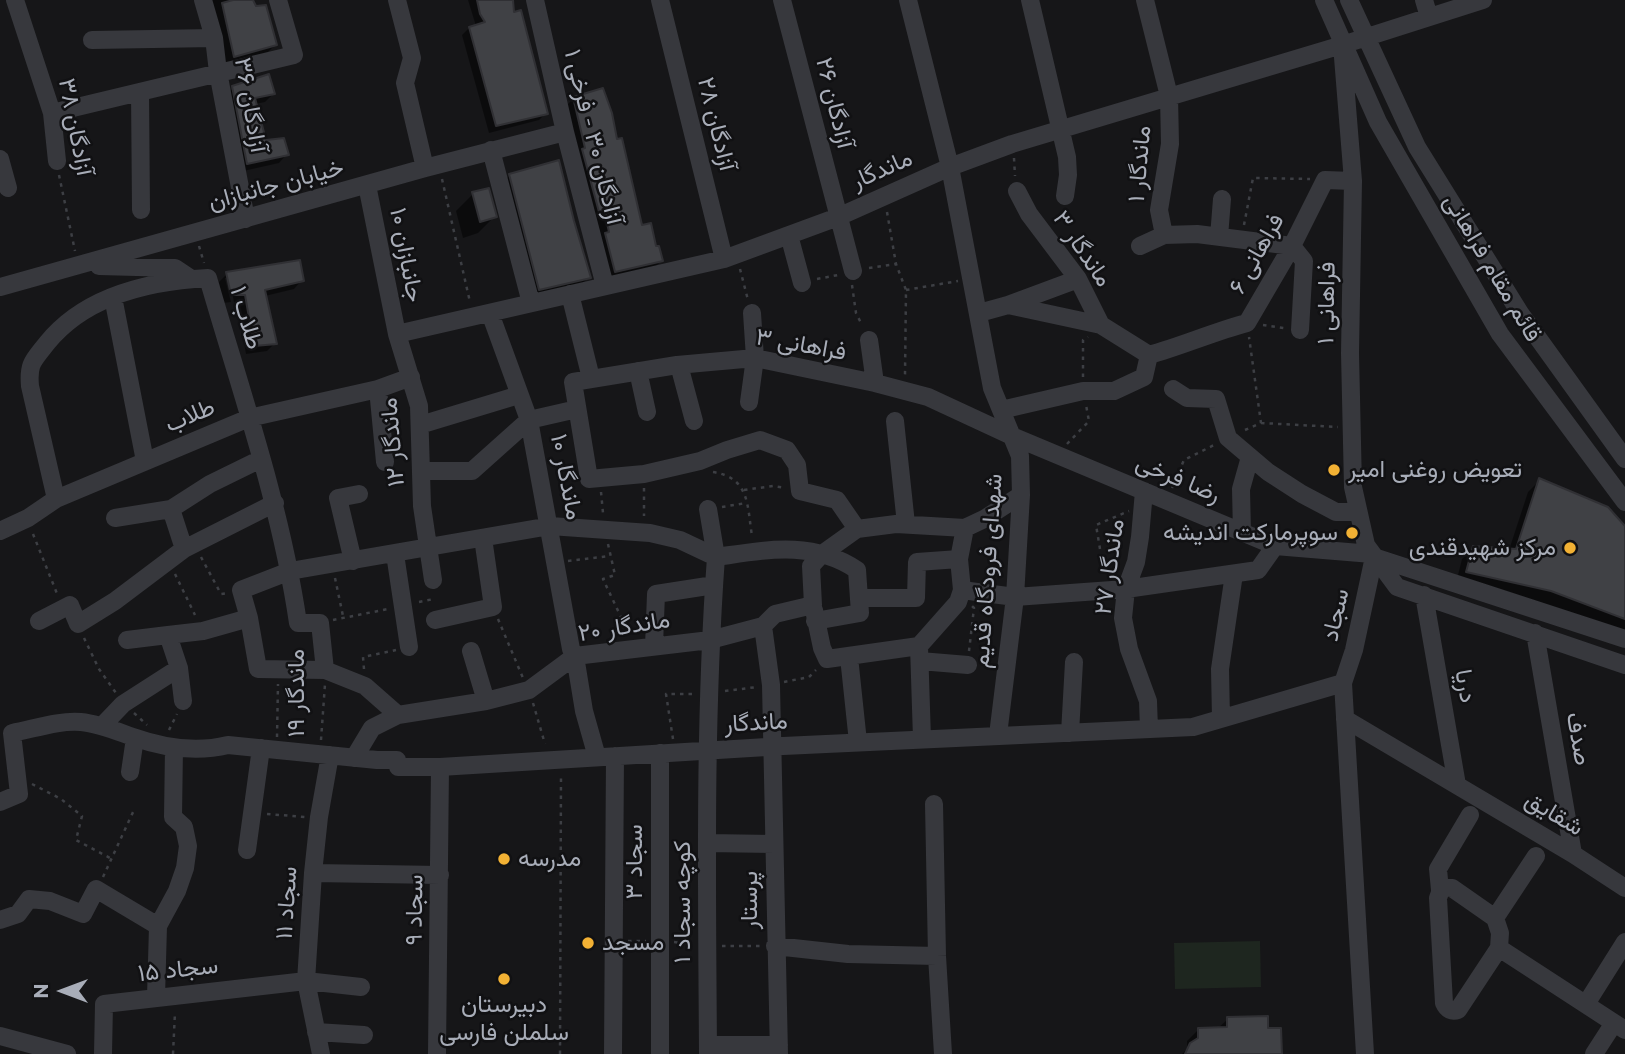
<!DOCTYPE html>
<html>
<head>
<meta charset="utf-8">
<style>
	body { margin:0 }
	#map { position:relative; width:1625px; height:1054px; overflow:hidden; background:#161618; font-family:Montserrat,sans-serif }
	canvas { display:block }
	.north { position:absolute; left:28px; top:956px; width:70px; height:70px; -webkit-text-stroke:5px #111113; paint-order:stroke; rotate:270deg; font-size:19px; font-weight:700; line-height:28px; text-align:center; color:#a8adb8 }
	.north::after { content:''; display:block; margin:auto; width:24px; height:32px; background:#a8adb8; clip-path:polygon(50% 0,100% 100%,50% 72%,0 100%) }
</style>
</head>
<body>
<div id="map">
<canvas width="1625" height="1054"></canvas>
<div class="north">N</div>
</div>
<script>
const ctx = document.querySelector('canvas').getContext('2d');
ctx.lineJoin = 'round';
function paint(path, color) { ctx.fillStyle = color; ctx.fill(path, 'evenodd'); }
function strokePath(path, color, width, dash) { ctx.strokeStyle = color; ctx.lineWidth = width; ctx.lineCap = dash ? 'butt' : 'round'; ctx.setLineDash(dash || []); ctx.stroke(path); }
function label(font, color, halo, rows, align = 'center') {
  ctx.font = font + ' Montserrat,Vazirmatn,sans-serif'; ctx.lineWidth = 5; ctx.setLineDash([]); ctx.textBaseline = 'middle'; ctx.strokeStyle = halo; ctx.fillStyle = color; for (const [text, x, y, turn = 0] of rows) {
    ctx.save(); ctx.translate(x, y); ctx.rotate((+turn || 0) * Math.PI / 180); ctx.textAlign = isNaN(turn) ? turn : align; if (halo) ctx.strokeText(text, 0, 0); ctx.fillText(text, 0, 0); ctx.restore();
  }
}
const green = new Path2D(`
	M1260 941 1261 987 1175 989 1174 943Z`);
const shadow = new Path2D(`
	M209 0H252L275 45 267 53 226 64Z
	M468 0H507L546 113 539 120 489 133 462 35 469 28 476 26Z
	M233 88 273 94 265 102 255 104 265 142 287 154 279 163 239 172 225 96Z
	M574 98 616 141 640 227 661 261 653 269 607 279 599 243 602 239 596 217 591 218 566 106Z
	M510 175 589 277 582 284 532 296 503 182Z
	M473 194 495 216 478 233 463 238 456 211Z
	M227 274 302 280 294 289 265 296 275 343 267 351 246 354 237 302H234L229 278H225L231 302 223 303 219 282Z
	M1539 481 1625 529V634L1539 602 1456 583 1462 559 1473 548 1509 550 1528 492Z
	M1228 1019 1267 1030 1280 1054H1182L1187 1049V1041L1198 1030 1217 1029Z`);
const building = new Path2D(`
	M233 0H253L256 6 266 5 277 45 234 57 222 3Z
	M477 0H513L514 12 521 10 548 114 496 126 469 27 485 22 480 14Z
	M269 74 275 94 255 98 266 140 284 138 289 155 247 164 232 86Z
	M603 88 612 113 617 139 622 138 642 225 651 223 656 246H659L663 261 615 272 605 233 609 232 604 210 599 212 582 149 585 148 573 97Z
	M559 160 574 221 591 278 539 290 509 174Z
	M489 188 497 217 480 222 472 192Z
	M300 260 304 281 265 290 277 344 254 346 245 295H231L226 272Z
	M1539 478 1608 507 1625 526V619L1551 591 1466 572 1473 546 1516 549Z
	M1268 1016V1028H1281L1282 1054H1185L1190 1043 1198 1038V1028L1227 1027V1017Z`);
const path = new Path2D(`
	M1014 158 1015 176
	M59 175 75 251
	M442 179 470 302
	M887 212 896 264 906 290 905 375
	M1244 225 1253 178 1310 179
	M199 246 204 263
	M869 268 896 264
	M740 269 748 300
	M817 279 838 275
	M852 285 856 313 862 325
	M906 290 958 281
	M1263 325 1284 328
	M1083 377V340L1088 337
	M1261 423 1338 427
	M1245 430 1261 423 1249 337
	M1067 444 1089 421 1086 405
	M713 472C750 478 747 505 752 536
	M644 488V516
	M1172 488 1184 460 1216 444
	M744 490 773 486 786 488
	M601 492 603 513
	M722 507 746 503
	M33 534 58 596
	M608 544 615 575 603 579 629 634
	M1100 549 1096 525 1129 511
	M201 557 221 594 228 593
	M568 561 610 556
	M175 574 195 615
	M335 578 343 616
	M419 602 434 599
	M498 619 523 678
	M333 620 388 609
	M84 638 99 669 116 693
	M969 651 974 608 972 606
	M364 669 363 657 396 650
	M784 682 809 677 816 670
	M725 691 757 687
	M533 703 545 744
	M134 713 147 725
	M169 730 177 714
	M277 737 278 684
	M673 739 666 694H694
	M321 740 325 684
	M32 784 61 799 82 816 76 840 112 859
	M267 814 305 817
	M103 877 134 810
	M628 941H646
	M674 942 691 944
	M722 946H761
	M173 1054 175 1012
	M560 1054 561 774`);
const minor = new Path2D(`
	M15 0 52 113 57 161
	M203 0 214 38 218 72 246 219
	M397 0 412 58 405 83 425 168
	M535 0 565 132 605 286
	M660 0 724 259
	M782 0 853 271
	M908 0 950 167 992 388 1020 456 1021 495 1015 597 998 735
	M1030 0 1067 157 1068 175 1065 196
	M1145 0 1169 96 1170 144 1159 210 1164 235 1197 234 1292 246 1304 261 1300 330
	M1324 0 1378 122 1500 334 1625 502
	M1349 0 1417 147 1520 313 1625 459
	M1424 0 1429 17
	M92 40 214 38
	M1342 45 1353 181 1350 353 1353 487 1366 545 1397 587 1625 665
	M140 92 141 210
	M52 113 294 55 278 0
	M491 150 531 303
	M0 159 8 188
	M367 185 397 334 419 406 422 506 433 580
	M1017 191 1029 214 1078 279 1101 325 1149 355
	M789 235 802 283
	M1219 237 1222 199
	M1140 246 1164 235
	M99 266 175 268 190 278
	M0 287 425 168 565 132
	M570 294 591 378
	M113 297 145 461
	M1008 305 1101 325
	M490 313 529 420 571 649 575 656 584 711 597 757
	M979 313 1008 305 1078 279
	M397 334 724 259 838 217 950 167 1012 144 1342 45 1483 0
	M869 340 875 383
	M1149 355C1182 346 1213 332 1247 323L1292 246 1325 180 1353 181
	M679 365 694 421
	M638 371 647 412
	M378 389 385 462
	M1173 389 1187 398 1216 399 1228 438 1268 472 1302 494 1336 512H1357
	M749 402 755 358 752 313
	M1001 410 1083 391H1114L1144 377 1149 355
	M895 421 906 524
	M420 425 519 395
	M421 471H472L529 420 577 409
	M1144 491 1140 537 1136 562 1126 589 1123 618 1129 649 1148 701 1149 729
	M56 499 30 386C28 363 33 361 47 343 85 296 150 281 208 278 241 392 281 506 298 623H320L325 670
	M171 509 184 549
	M708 509 716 557C766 550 812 540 857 570L860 613 815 621
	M115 518 171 509 210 484 261 459
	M965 528 984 519 1021 495
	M857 529 896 524 965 528 959 559 962 590 958 602 919 646 922 739
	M0 531 28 518 56 499 249 418 378 389 411 377
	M1242 533 1241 489 1250 457
	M395 554 409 647
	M1374 557 1625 639
	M353 561 338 498 359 494
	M962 590 1015 597 1126 589 1258 570 1275 546
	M1424 595 1457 785
	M859 598H916L917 562 959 559
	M814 610 822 648 827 659 919 646
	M435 620 493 607 483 538
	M39 621 70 605 78 624 115 601 184 549 275 503
	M1535 633 1573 854
	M168 635 203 631 249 618
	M127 640 168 635 179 668 183 701
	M654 646 656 594 714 585
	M471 651 486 701
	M849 657 858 742
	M920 661 968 665
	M398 715 365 686 325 670 258 669 249 618 241 590 290 571 550 526 650 533 680 540 716 557C704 722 707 888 708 1054
	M1221 719 1220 669 1234 574
	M1345 719 1573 854 1625 888
	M102 726 123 704 179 668
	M1070 733 1074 662
	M660 753V1054
	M354 758 372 728 398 715 486 701 529 690 575 656 710 640 763 626
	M130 772 135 738
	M0 802 19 794 12 733C34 729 59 720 81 722 100 724 116 731 133 737 164 748 196 753 228 745L377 760H397L398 767H440L783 746 1193 727 1343 683
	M934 804 937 956 943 1054
	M707 843 774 844
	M247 850 261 748
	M313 873 440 875
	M1442 887 1452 888 1495 918 1500 933 1499 948 1458 1010C1452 1012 1447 1010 1444 1003L1438 898Z
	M1440 890 1438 869 1470 815
	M1495 918 1536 856
	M0 920 18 914 29 899 50 901 83 914 96 889 158 926
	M775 946 848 954 937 956
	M1499 948 1625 1030
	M156 997 158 926 177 891 185 868 188 846 184 827 173 817 174 748
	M1586 1004 1625 942
	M316 1032 364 1035
	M0 1036 67 1054
	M708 1045H779
	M103 1054 104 1004 306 981 361 987
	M321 1054 306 981 313 873 319 817 330 755
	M437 1054 440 767
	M613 1054 615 756
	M779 1054 771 685 763 626 775 614 813 605 811 566 822 554 857 529 837 500 800 491 797 465 787 450 760 440 727 450 700 461 644 474 589 479 573 382 677 365 755 358 875 383 928 397 1012 436 1275 546 1372 554
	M1365 1054 1343 683 1354 650 1374 557
	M1594 1054 1614 1023`);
const markers = [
	[1334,470,7,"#f2b134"],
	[1352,533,7,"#f2b134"],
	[1570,548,7,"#f2b134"],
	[504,859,7,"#f2b134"],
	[588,943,7,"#f2b134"],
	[504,979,7,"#f2b134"]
];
const streetNames = [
	["آزادگان ۲۶",834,103,76],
	["آزادگان ۳۶",250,105,80],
	["آزادگان ۲۸",716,124,76],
	["آزادگان ۳۸",75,127,79],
	["آزادگان ۳۰ - فرخی ۱",593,137,76],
	["ماندگار ۱",1140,164,-85],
	["ماندگار",882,170,-24],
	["خیابان جانبازان",276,185,-15],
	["ماندگار ۳",1082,249,56],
	["فراهانی ۶",1257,254,-61],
	["جانبازان ۱۰",406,255,79],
	["قائم مقام فراهانی",1492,268,59],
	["فراهانی ۱",1327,303,-89],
	["طلاب ۱",246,318,74],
	["فراهانی ۳",801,345,10],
	["طلاب",190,416,-23],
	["ماندگار ۱۲",393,442,-95],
	["ماندگار ۱۰",566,477,79],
	["رضا فرخی",1178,479,23],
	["ماندگار ۲۷",1110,567,-82],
	["شهدای فرودگاه قدیم",988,571,-86],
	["سجاد",1336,615,-77],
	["ماندگار ۲۰",624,627,-9],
	["دریا",1465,686,80],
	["ماندگار ۱۹",297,693,-90],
	["ماندگار",756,723,-3],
	["صدف",1578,739,80],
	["شقایق",1554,814,31],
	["سجاد ۳",635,862,-90],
	["پرستار",750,900,-90],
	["کوچه سجاد ۱",683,902,-90],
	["سجاد ۱۱",287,903,-86],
	["سجاد ۹",415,910,-89],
	["سجاد ۱۵",178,970,-6]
];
const poiNames = [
	["تعویض روغنی امیر",1348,470],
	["سوپرمارکت اندیشه",1338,533,"right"],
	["مرکز شهیدقندی",1556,548,"right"],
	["مدرسه",518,859],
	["مسجد",602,943],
	["دبیرستان",504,1005,"center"],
	["سلملن فارسی",504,1033,"center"]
];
paint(green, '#1e261f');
paint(shadow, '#0007');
paint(building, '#404145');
strokePath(building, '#303034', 2);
strokePath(path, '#3d3f44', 2.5, [3.5, 5]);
strokePath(minor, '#37383d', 18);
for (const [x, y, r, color] of markers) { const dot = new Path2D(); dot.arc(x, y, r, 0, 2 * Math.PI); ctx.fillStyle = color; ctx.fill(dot); strokePath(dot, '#111113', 2.5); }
label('24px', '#a8adb8', '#111113', streetNames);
label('24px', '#a8adb8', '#111113', poiNames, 'left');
</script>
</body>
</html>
